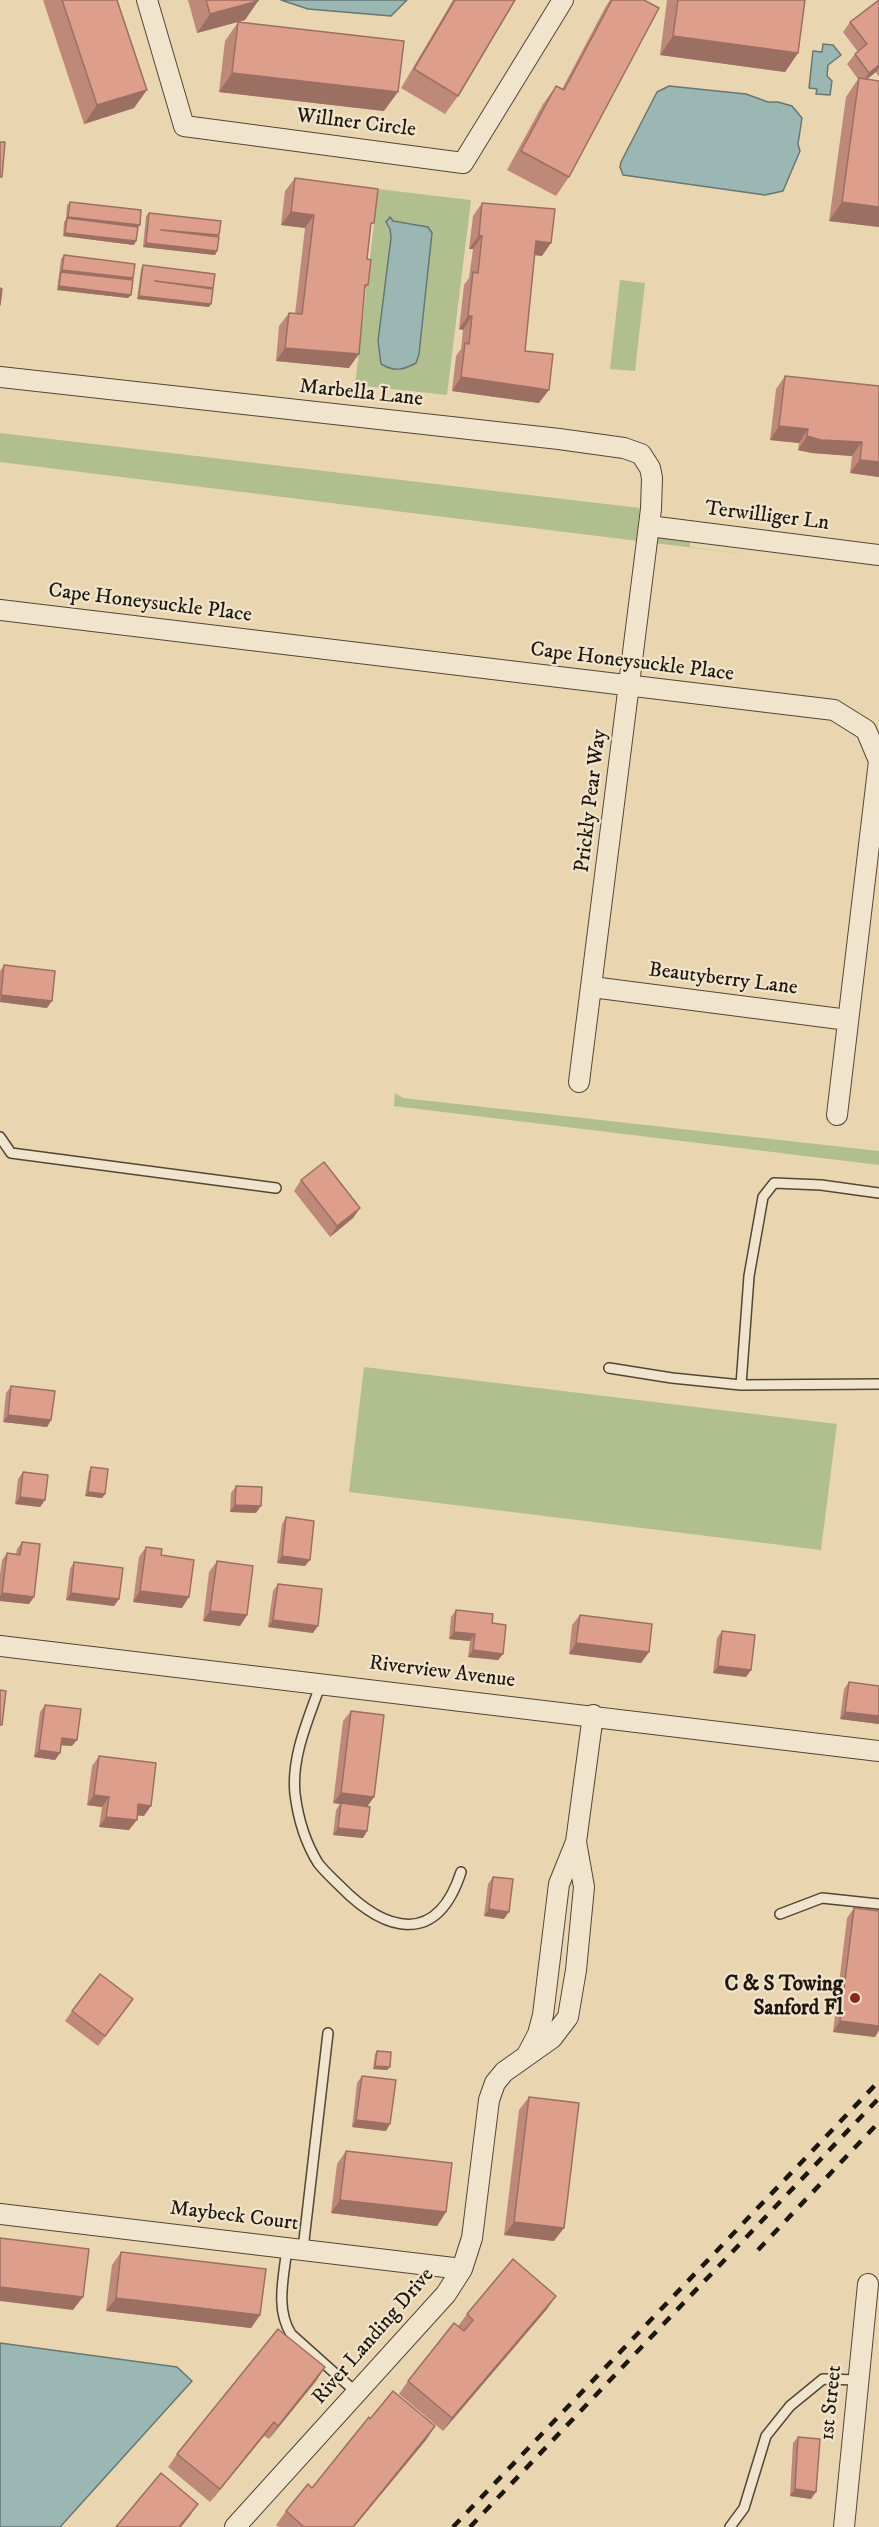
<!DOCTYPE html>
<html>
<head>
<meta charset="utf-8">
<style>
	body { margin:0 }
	canvas { display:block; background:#e9d6b1 }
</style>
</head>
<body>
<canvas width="879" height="2527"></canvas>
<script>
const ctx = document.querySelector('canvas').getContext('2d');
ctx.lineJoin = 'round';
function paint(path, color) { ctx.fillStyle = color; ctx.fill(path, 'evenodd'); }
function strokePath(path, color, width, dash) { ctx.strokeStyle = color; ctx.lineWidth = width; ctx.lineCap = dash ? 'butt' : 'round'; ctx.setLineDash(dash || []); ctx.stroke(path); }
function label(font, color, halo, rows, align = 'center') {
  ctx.font = font + ' "IM FELL DW Pica",serif'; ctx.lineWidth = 4.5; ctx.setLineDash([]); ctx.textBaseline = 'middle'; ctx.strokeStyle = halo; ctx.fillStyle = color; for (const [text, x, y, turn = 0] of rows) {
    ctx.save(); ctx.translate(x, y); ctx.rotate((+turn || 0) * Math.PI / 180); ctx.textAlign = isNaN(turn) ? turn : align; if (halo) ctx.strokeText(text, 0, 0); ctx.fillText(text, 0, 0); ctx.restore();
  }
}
const green = new Path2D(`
	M378 189 471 200 447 395 355 385Z
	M620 280 645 283 635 371 610 369Z
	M0 433 640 508 637 535 690 542V547L759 556 0 462Z
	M395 1093 403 1098 879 1151V1165L394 1106Z
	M364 1367 837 1424 821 1550 349 1492Z`);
const water = new Path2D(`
	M281 0H407L391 16 308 9Z
	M823 44 833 45 841 55 828 65 827 76 832 81 830 95 816 94 817 89 809 88 813 51 822 52Z
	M669 86 746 94 768 102H778L792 106 802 118 798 144 800 151 783 191 765 195 623 175 620 167 621 162 657 92Z
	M390 217 393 221 428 227 432 233 419 354 416 363C403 370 394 372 381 364L378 341 391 238 390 229 386 222Z
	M0 2343 177 2367 192 2381 60 2527H0Z`);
const service = new Path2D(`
	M0 1137 11 1153 276 1188
	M609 1368 672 1378 741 1385 879 1384
	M741 1385 749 1276 763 1197 774 1183 821 1185 879 1193
	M321 1683C309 1718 291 1756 295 1794 298 1818 305 1842 318 1863 324 1871 333 1879 340 1886 386 1933 437 1946 461 1872
	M780 1914 822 1898 879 1904
	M287 2248C284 2276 275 2309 291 2334L357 2393
	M303 2249 328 2033
	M730 2527 744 2508 766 2436 790 2406 823 2379 859 2380`);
const minor = new Path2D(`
	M147 0 184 126 463 163 563 0
	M0 377 559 439 624 448 641 454 650 468 652 478 651 509 579 1082
	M649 526 879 555
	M0 610 834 710 866 730 879 761 837 1115
	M592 987 848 1020
	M0 1646 879 1751
	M527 2055 538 2034 543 2015 559 1884 576 1842 593 1715
	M0 2214 462 2269
	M235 2527 446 2294 462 2269 472 2238 489 2100 495 2083 504 2072 552 2038 568 2017 576 1970 584 1887 576 1842
	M844 2527 868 2284`);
const rail = new Path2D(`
	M758 2250 879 2122
	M453 2527 879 2081
	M470 2527 879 2098`);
const wall = new Path2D(`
	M43 0H117L134 108 84 124Z
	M188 0H258V1L245 20 197 33Z
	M453 0H515L458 96 445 114 401 88Z
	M610 0H644L569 177 556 196 507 170 543 104 556 86 562 89 606 6Z
	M667 0H805L798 53 785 72 660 55Z
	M879 0V77L876 72 867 79 879 227 829 221 846 97 858 79 847 64 855 54 858 52 843 32 850 22Z
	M238 22 384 111 219 92 225 41Z
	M295 178 371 227 367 259 368 285 364 290 349 368 276 361 279 326 289 313 295 314 305 228 281 225 285 191Z
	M70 202 134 245 63 236 64 222 66 219 67 205Z
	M482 203 542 256 534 255 525 351 539 403 452 391 456 356 461 349 463 330 459 329 464 285 469 278 473 249H469L473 216Z
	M149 213 219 235 218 237 217 251 215 255 143 247 146 216Z
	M64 255 133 278 132 280 131 295 128 298 57 290 61 259Z
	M143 265 212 289 209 307 137 299 141 269Z
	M785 376 879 386V477L850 473 852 456 812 453 798 450 799 443 770 440 776 389Z
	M4 965 47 1008 0 1002V971Z
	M301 1180 360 1208 353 1218 330 1237 294 1191Z
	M11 1386 51 1420 47 1427 3 1422 6 1393Z
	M91 1467 105 1494 102 1498 85 1496 89 1471Z
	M23 1472 45 1500 40 1507 15 1504 18 1479Z
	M236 1486 256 1513 230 1512 231 1493Z
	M286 1517 305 1566 277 1563 282 1524Z
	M22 1542 34 1597 29 1604 0 1601V1574L2 1560 7 1553 16 1554 17 1549Z
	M146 1547 161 1555 182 1608 133 1602 139 1557Z
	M217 1561 247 1615 240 1626 203 1621 209 1572Z
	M74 1562 119 1599 114 1606 66 1600 70 1569Z
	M278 1584 313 1633 268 1627 273 1591Z
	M456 1610 492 1623 503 1654 498 1660 468 1657 470 1641 449 1639 451 1617Z
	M580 1615 649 1652 641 1663 569 1654 572 1625Z
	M722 1631 751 1670 746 1677 713 1673 717 1638Z
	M849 1682 879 1686V1724L840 1719 844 1689Z
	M45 1705 72 1746 61 1745 60 1753 55 1760 34 1757 40 1712Z
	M351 1711 367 1807V1831L363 1838 333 1835 336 1810 340 1804 333 1803 343 1721Z
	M99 1756 144 1816 137 1815 129 1830 99 1827 102 1807 87 1805 92 1766Z
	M493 1877 504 1919 484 1916 488 1884Z
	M854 1908 879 1911V2030L875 2037 833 2032 847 1918Z
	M126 2009 98 2046 65 2021 72 2011Z
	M377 2051 390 2067 387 2070 373 2069 375 2054Z
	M362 2076 386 2131 352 2127 357 2083Z
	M529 2097 554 2241 504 2235 519 2110Z
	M346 2151 446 2212 437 2226 331 2213 337 2164Z
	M121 2252 260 2315 251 2328 106 2311 112 2265Z
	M547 2309 443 2431 399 2394 408 2381 458 2326 467 2314Z
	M325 2367 316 2381 269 2439 264 2436 210 2502 168 2467 177 2454Z
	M370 2419 435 2426 426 2440 354 2527H279L276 2525 286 2511 312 2488Z
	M798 2437 811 2499 790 2496 793 2443Z`);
const shadedWall = new Path2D(`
	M258 1 245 20 197 33 210 14Z
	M673 36 798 53 785 72 660 55Z
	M879 65V68L876 72 862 83 869 73Z
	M232 73 398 92 384 111 219 92Z
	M147 90 134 108 84 124 97 105Z
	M842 202 879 207V227L829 221Z
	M291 212 314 215 305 228 281 225Z
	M68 217 140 225 137 228 66 220Z
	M65 233 136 241 134 245 63 236Z
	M479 235 482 236 473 249H469Z
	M536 241 551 243 542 256 526 254Z
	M146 243 217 251 215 255 143 247Z
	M62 270 133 278 131 282 61 272 59 274Z
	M59 286 131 295 128 298 57 290Z
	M139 296 211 304 209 307 137 299Z
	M468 316H472L463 330 459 329Z
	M285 348 359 354 349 368 276 361Z
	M461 377 549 390 539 403 452 391Z
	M779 426 808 429 799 443 770 440Z
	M807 436 862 442 852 456 812 453 798 450Z
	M860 460 879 462V477L850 473Z
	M1 995 52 1001 47 1008 0 1002Z
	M360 1208 353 1218 330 1237 337 1226Z
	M8 1415 51 1420 47 1427 3 1422Z
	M88 1492 105 1494 102 1498 85 1496Z
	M20 1497 45 1500 40 1507 15 1504Z
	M235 1505 261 1506 256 1513 230 1512Z
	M282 1556 310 1560 305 1566 277 1563Z
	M140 1591 189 1597 182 1608 133 1602Z
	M2 1593 34 1597 29 1604 0 1601V1596Z
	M71 1593 119 1599 114 1606 66 1600Z
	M210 1611 247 1615 240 1626 203 1621Z
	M273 1620 318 1626 313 1633 268 1627Z
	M454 1632 475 1634 470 1641 449 1639Z
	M576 1643 649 1652 641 1663 569 1654Z
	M473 1650 503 1654 498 1660 468 1657Z
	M718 1666 751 1670 746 1677 713 1673Z
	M845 1712 879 1716V1724L840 1719Z
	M62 1738 77 1740 72 1746 57 1745Z
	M39 1750 60 1753 55 1760 34 1757Z
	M341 1793 374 1797 367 1807 333 1803Z
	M94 1795 109 1797 102 1807 87 1805Z
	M138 1804 151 1806 144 1816 131 1815Z
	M106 1817 137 1820 129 1830 99 1827Z
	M338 1828 367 1831 363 1838 333 1835Z
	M489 1909 509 1912 504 1919 484 1916Z
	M840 2021 879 2026V2030L875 2037 833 2032Z
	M375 2066 390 2067 387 2070 373 2069Z
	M356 2120 390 2124 386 2131 352 2127Z
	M340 2200 446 2212 437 2226 331 2213Z
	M514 2222 564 2228 554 2241 504 2235Z
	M0 2287 83 2297 73 2310 0 2301Z
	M556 2296 547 2309 443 2431 452 2418Z
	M116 2298 260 2315 251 2328 106 2311Z
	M325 2367 316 2381 269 2439 278 2426Z
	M274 2422 264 2436 210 2502 220 2489Z
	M435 2426 426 2440 354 2527H353Z
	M795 2489 816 2492 811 2499 790 2496Z
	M198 2504 189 2517 181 2527H179Z`);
const building = new Path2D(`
	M62 0H117L147 90 97 105Z
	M206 0H258V1L210 14Z
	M455 0H515L458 96 414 69Z
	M612 0H644L659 8 569 177 521 151 556 86 564 90Z
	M678 0H805L798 53 673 36Z
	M879 0V65L869 73 855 54 867 44 850 22Z
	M238 22 404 41 398 92 232 73Z
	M859 78 879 81V207L842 202Z
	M0 142H5L2 177H0Z
	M295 178 378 189 374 223H371L367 259 371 260 368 285H365L359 354 285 348 289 313 302 314 314 215 291 212Z
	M70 202 141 210 140 225 68 217Z
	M482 203 555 209 551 243 536 241 525 351 553 354 549 390 461 377 465 343 469 344 472 316H468L473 272 478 273 482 236 479 235Z
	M149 213 221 221 219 235 161 230 219 237 217 251 146 243Z
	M67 218 138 227 136 241 65 233Z
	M64 255 135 264 133 278 62 270Z
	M143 265 215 274 213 288 155 281 213 289 211 304 139 296Z
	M61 272 133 280 131 295 59 286Z
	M0 288 2 289 0 305Z
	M785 376 879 386V462L860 460 862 442 821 440 807 436 808 429 779 426Z
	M4 965 55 971 52 1001 1 995Z
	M324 1162 360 1208 337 1226 301 1180Z
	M11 1386 55 1391 51 1420 8 1415Z
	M91 1467 108 1469 105 1494 88 1492Z
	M23 1472 48 1475 45 1500 20 1497Z
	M236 1486 262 1487 261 1506 235 1505Z
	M286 1517 314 1521 310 1560 282 1556Z
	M22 1542 40 1544 34 1597 2 1593 7 1553 20 1555Z
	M146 1547 162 1549 161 1555 194 1560 189 1597 140 1591Z
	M217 1561 253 1566 247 1615 210 1611Z
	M74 1562 123 1568 119 1599 71 1593Z
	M278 1584 322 1589 318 1626 273 1620Z
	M456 1610 493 1614 492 1623 506 1625 503 1654 473 1650 475 1634 454 1632Z
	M580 1615 652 1624 649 1652 576 1643Z
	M722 1631 755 1635 751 1670 718 1666Z
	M849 1682 879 1686V1716L845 1712Z
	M0 1690 6 1691 2 1725H0Z
	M45 1705 81 1709 77 1740 62 1738 60 1753 39 1750Z
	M351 1711 384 1715 374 1797 341 1793Z
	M99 1756 156 1763 151 1806 138 1804 137 1820 106 1817 109 1797 94 1795Z
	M341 1803 370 1807 367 1831 338 1828Z
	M493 1877 513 1879 509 1912 489 1909Z
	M854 1908 879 1911V2026L840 2021Z
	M100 1974 133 1999 105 2036 72 2011Z
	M377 2051 391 2052 390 2067 375 2066Z
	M362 2076 396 2080 390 2124 356 2120Z
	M529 2097 579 2103 564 2228 514 2222Z
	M346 2151 452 2163 446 2212 340 2200Z
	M0 2238 89 2249 83 2297 0 2287Z
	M121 2252 266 2269 260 2315 116 2298Z
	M513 2259 556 2296 452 2418 408 2381 454 2323 464 2331 473 2320 467 2314Z
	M278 2329 325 2367 278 2426 274 2422 220 2489 177 2454Z
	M393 2391 435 2426 353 2527H304L286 2511 308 2484 312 2488 369 2417 370 2419Z
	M798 2437 820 2439 816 2492 795 2489Z
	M161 2473 198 2504 179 2527H116Z`);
const markers = [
	[855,1998,6,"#8f2418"]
];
const streetNames = [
	["Willner Circle",356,124,7],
	["Marbella Lane",361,394,6],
	["Terwilliger Ln",767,517,7],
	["Cape Honeysuckle Place",150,604,7],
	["Cape Honeysuckle Place",632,663,7],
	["Prickly Pear Way",592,801,-83],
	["Beautyberry Lane",723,980,7],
	["Riverview Avenue",442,1673,7],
	["Maybeck Court",234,2217,7],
	["River Landing Drive",374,2337,-49],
	["1st Street",832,2403,-84]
];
const poiNames = [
	["C & S Towing",843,1986],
	["Sanford Fl",843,2010]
];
paint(green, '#b1bf8f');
paint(water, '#9ab7b4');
strokePath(water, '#687771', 1.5);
strokePath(service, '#514736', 12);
strokePath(minor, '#514736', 22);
strokePath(service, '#f1e4cc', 9);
strokePath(minor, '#f1e4cc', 20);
strokePath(rail, '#1e170d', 4.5, [10, 10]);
paint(wall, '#be8978');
paint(shadedWall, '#9b6f62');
paint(building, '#dd9f8c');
strokePath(building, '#9b6f62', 1.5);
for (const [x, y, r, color] of markers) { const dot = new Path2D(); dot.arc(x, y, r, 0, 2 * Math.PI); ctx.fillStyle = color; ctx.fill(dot); strokePath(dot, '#f1e4cc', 2); }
label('21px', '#1e170d', '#f1e4cc', streetNames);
label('bold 21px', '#1e170d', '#f1e4cc', poiNames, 'right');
</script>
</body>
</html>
